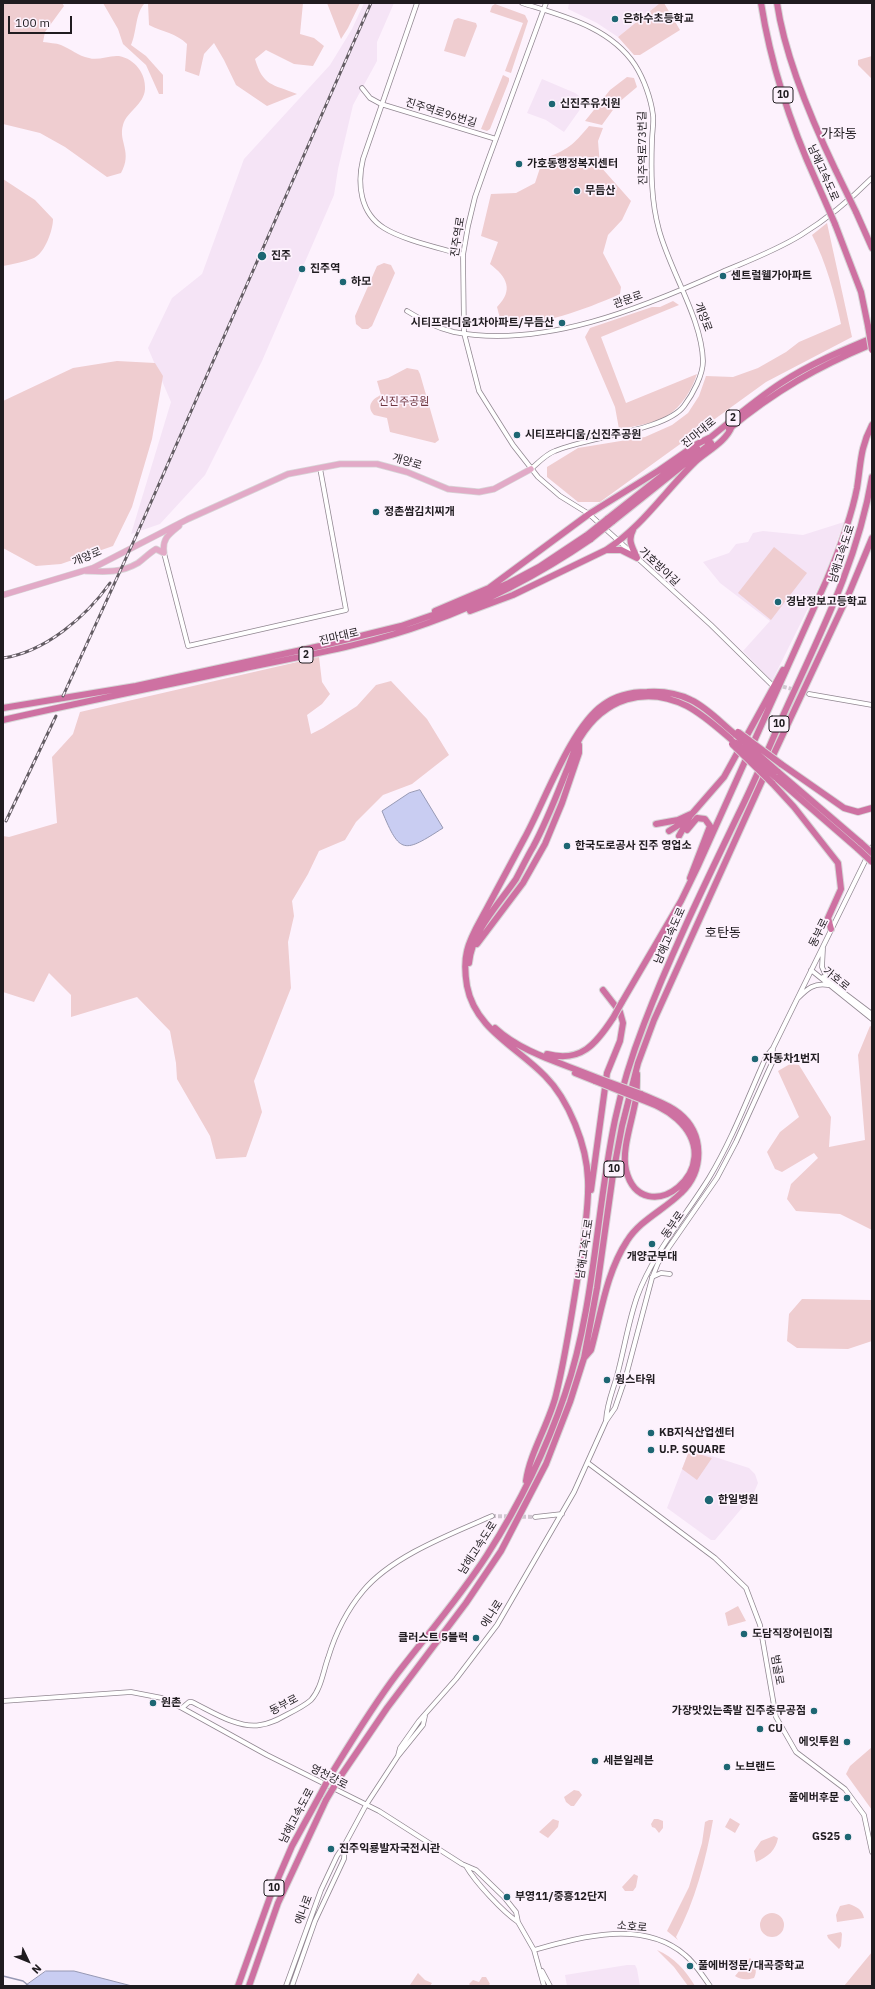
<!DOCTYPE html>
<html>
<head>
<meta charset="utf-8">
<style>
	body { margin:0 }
	#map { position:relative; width:875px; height:1989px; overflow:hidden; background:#fdf2fd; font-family:"IBM Plex Sans",sans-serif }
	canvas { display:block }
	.frame { position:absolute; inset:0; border:4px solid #201c20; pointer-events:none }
	.north { position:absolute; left:8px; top:1941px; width:40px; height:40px; -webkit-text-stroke:3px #fdf2fd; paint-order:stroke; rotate:133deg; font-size:11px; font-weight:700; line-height:16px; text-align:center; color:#201c20 }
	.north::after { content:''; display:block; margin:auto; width:14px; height:18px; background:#201c20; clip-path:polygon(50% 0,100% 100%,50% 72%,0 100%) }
	.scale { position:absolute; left:8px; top:16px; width:64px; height:18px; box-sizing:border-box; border:2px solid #201c20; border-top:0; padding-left:5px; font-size:12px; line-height:14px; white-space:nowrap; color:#201c20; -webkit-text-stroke:3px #fdf2fd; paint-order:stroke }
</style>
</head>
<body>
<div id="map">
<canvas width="875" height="1989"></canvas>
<div class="frame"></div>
<div class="north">N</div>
<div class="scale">100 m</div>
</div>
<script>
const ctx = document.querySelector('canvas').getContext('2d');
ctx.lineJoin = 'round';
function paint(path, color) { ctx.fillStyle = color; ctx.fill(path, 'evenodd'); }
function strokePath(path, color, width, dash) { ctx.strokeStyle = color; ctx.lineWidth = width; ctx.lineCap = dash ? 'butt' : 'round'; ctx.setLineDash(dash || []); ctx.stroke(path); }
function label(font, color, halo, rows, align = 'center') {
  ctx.font = font + ' "IBM Plex Sans","Noto Sans KR",sans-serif'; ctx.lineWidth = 3.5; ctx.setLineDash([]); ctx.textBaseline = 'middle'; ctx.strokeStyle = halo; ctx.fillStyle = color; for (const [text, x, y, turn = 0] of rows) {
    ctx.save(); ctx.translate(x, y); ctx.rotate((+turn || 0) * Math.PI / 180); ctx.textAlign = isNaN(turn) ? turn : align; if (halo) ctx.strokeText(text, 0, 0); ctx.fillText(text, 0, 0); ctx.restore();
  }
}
const built = new Path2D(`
	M364 3H394L377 42V61L353 105 338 169 334 195 262 361 205 475 160 524 131 534 171 402 148 348 172 298 202 274 244 159 330 65 352 29Z
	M569 3H660L618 37 597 23 568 9Z
	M542 79 575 93 586 101 564 132 546 120 527 113Z
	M844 522 825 574 772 681 743 651 770 621 720 583 703 562 729 553 736 544 748 542 753 533 763 531 803 535Z
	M690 1449 749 1468 755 1474 758 1483 753 1495 715 1540H711L667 1508Z
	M627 1965H635L637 1969 640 1986H567L565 1975Z`);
const green = new Path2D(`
	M3 3H62L64 6 45 32 43 42C49 43 56 43 61 45 71 49 78 56 89 58 98 61 109 55 119 56 135 59 146 74 145 89 144 105 127 111 123 125 118 142 133 152 121 173L107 177 65 147 40 133 3 124Z
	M103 3H145C135 13 137 32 131 45L146 56 163 75V94H159L146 65 123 44 118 29Z
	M148 3H303L300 34 314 38 324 46 313 66 294 64 266 50 255 59C263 86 272 84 297 94L267 106 236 85 224 60 214 43 204 54 199 76 185 71 187 44C176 33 163 32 149 25Z
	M327 3H360L348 28 341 39Z
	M660 3H664L680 30 640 55H634L618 37Z
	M495 4 525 15 528 21 511 73 505 71 523 23 490 12 492 6Z
	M458 18 476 23 477 26 465 57 444 51 454 20Z
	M872 56V79L858 65V60Z
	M503 75 509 78V81L490 129 487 131 481 129Z
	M627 77 634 78 637 87 618 103 602 125 585 121 610 90Z
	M589 126 603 128 598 141 600 166 631 201 622 220 608 235 603 253 621 287 620 294C582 311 544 324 502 326L497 307C514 290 507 277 490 264L498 242 481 236 491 194 516 193 535 183 543 159C568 150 573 145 589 126Z
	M3 179 35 200 53 219C53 230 45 253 34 258 24 262 13 264 3 266Z
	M827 223 852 337 766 382 600 502H578L547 477V467L578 448 645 437 672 425 688 413 699 396 706 376 733 377 758 368 786 352 799 342 841 324C835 295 826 262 812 235Z
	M384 263 391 265 395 273 372 326 368 329H362L356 324 355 316 377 266Z
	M673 301 679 305 601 337 626 403 697 374C692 390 681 407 667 416 657 423 634 426 622 429H619L615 407 585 337 590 328 652 307H660Z
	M117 361 155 363 163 376 152 439 132 507 113 546 61 564 36 566 3 548V401L73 368Z
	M407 368 418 370 420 374 439 440 435 443 390 432 387 418 374 415C366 406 372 399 381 395L377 381 388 378Z
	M774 547 807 573 771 620 738 593Z
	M319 657 322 682 330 694 322 704 307 715 311 734 323 728 357 706 376 685 391 681 427 719 449 755 412 784 383 795 356 822 345 840 319 851 308 874 292 901 294 916 288 942 291 988 254 1081 262 1112 246 1157 216 1159 210 1136 177 1079 176 1063 170 1031 137 997 71 1017V995L49 973 34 1002 3 992V836L9 837 57 823 52 757 73 734 80 712Z
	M870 1026 872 1027V1230L840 1214 796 1211 787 1199 791 1184 818 1158 814 1153 782 1172 775 1169 767 1152 780 1132 799 1117 778 1071 790 1064 799 1065 831 1117 829 1147 865 1140 858 1055Z
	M802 1299 872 1300V1341L848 1349 797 1348 787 1341 789 1314Z
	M689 1451 712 1458 697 1480 682 1469Z
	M738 1606 746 1621 728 1626 725 1613Z
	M872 1747V1810L846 1774 850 1766Z
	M574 1790 579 1791 582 1795 574 1806H571L566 1802 564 1797Z
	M730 1818 740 1824 735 1833 725 1827Z
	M553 1819 559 1821 558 1827 548 1838 539 1832Z
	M654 1819H658L663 1821V1828L659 1833 655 1828 652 1827 651 1824Z
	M709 1820H713C706 1860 695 1901 676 1937L678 1940 667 1931 689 1887 702 1843 705 1822Z
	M774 1836 778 1838C776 1850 768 1857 756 1862L754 1851 761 1841Z
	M634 1874 638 1876 636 1887 633 1891H625L622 1887Z
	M849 1904C857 1907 862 1909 864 1918L837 1922 836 1915 840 1906Z
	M760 1925a12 12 0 1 1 24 0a12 12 0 1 1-24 0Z
	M841 1932 842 1934 841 1946 839 1949 828 1938 827 1935Z
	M657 1950C674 1957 686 1971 695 1986H688L674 1967Z
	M872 1952V1986H844Z
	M750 1958C755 1963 758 1971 754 1978 747 1980 741 1980 735 1976Z
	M418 1973 425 1980 432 1983 430 1986 410 1985Z
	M482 1977H486L490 1984 488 1986H471L469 1984 473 1980 479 1982Z`);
const water = new Path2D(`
	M420 790 443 828C404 853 400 855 382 811L409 793Z
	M46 1971H74L132 1986H25Z`);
const stream = new Path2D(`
	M3 1976 23 1981 29 1986`);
const minorTunnel = new Path2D(`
	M777 685 803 692
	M492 1516 535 1517`);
const minor = new Path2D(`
	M417 3 363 159C357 184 360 213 384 228 403 240 440 248 463 255
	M522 3C563 16 610 27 635 65 644 79 651 99 653 115 654 123 652 133 652 141 651 171 651 201 659 230 670 271 702 319 703 361 703 375 693 394 684 406 665 431 587 437 555 451 546 454 538 463 531 469
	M546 3 487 163 475 197 468 226 463 255 464 333 479 391 513 445 538 477 560 496 589 514 711 625 771 684
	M362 88 370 98 381 104 496 139
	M407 311C422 320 436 328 454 332 543 349 642 308 722 272 748 261 777 250 801 235 827 219 851 199 872 178
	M164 553 188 646 346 610 320 468
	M809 694 872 705
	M823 948 822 967 828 980
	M811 970 872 1019
	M823 977 872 1014
	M798 998C808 988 814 983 828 985
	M652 1277 661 1273 670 1274
	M606 1420C607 1401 615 1386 619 1368 625 1344 629 1320 637 1297 653 1253 685 1217 709 1178 732 1140 748 1097 766 1057L773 1048 872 847
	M588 1463 715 1558 746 1588 760 1625 776 1717 796 1752 845 1789 864 1815 872 1852
	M535 1517 562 1514
	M3 1701 131 1692 162 1698 182 1708 189 1702H192C211 1711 238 1729 260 1725 270 1724 279 1719 288 1714 296 1710 304 1706 311 1700 321 1689 323 1672 328 1658 335 1635 347 1610 363 1591 392 1556 451 1534 492 1516
	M182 1708 267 1755 379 1811 462 1864 476 1870 504 1897 516 1912 518 1922 534 1950 544 1986
	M398 1756 400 1748 419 1721 456 1679 497 1625 574 1492 606 1421 615 1408 626 1376 652 1278 658 1263 717 1178 736 1142 772 1063 773 1048
	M466 1866C475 1882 503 1912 518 1922
	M534 1950C581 1937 643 1919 685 1955 695 1963 702 1975 710 1986
	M542 1971 550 1986
	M286 1986 321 1890 337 1856 345 1844 366 1805 398 1756 423 1725 425 1716
	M292 1986 315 1921 344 1859 345 1845`);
const major = new Path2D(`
	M86 571C105 572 121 573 138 563 144 559 149 553 156 549L164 553C162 539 168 535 179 526
	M3 595 93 568 188 519 288 474 340 464H377L407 472 448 489 479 492 494 489 531 469`);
const highway = new Path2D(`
	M761 3C771 66 791 126 817 183
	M777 3C785 58 812 121 836 171
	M856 212 872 248
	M835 224 861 292 868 326
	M729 429C775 391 817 367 872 344
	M706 441C731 421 755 400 781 383 810 364 841 351 872 338
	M607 519 697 448
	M612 522 711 443
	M607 550H621L637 558C633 548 627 541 633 530
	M435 611 489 588 589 514 658 471 697 444 709 438
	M470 611 513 595 606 550C642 527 665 491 695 462 707 451 726 442 732 426
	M3 708 136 686 320 646 401 626 447 610 509 583 539 567 587 535
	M3 720C82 702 162 686 241 669 303 656 368 645 428 623 487 602 540 574 591 539
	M770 762 850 591 872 538
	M781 764 844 808 858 812 872 808
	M777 771 861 843
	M775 777 858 849
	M772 783 794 807 838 863 841 889 828 918 831 929
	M656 824 678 820 691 814
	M687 830 697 818 705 819 710 826 690 878
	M669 831 688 819
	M679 836 690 816 724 777 783 670
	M477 944 523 883 545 844 562 803 579 753V745
	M469 963C472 931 499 904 516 879 522 868 527 857 533 847 546 823 556 797 566 772 571 761 574 748 580 738 604 699 645 685 687 706 704 715 719 729 733 741
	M622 1002 681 901 697 868 827 579C839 550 851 519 857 488 861 463 860 448 872 425
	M495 1028C522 1053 562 1063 595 1077
	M547 1054C581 1063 596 1044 613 1018
	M575 1073 595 1081
	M637 1074C637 1082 637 1090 636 1098 633 1119 621 1150 626 1170 642 1234 732 1169 677 1119 666 1109 653 1104 640 1099
	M591 1190 607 1073 620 1041 623 1023 620 1012 603 990
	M584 1237C586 1218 589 1199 588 1180 587 1146 569 1100 545 1076 517 1047 475 1029 467 986 465 974 464 963 467 951 470 937 479 923 486 910 499 886 511 863 524 839 544 803 571 727 603 705 615 696 632 692 647 692 662 691 677 693 691 700 708 708 722 724 736 735
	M584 1358 591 1350C601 1314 606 1273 627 1241 640 1220 664 1210 681 1193 704 1171 705 1134 679 1113 668 1104 654 1100 641 1094
	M526 1481C530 1452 549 1424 556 1395 569 1342 575 1288 585 1235
	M330 1776C351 1742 372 1707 397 1674 427 1635 460 1597 487 1555 519 1505 546 1450 565 1394 595 1306 596 1211 615 1120 622 1087 632 1055 644 1024 671 953 705 884 738 815 757 777 773 737 791 698 825 624 858 558 872 477
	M338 1780 387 1708 466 1603 501 1551 546 1464 570 1402 584 1358 597 1288 613 1174 622 1126 638 1063 654 1020 766 772
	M238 1986 270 1897 292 1846 320 1795
	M249 1986 278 1903 326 1800`);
const rail = new Path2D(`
	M3 658C45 652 86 617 110 583
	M63 696 137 534 371 3
	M6 821 56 716`);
const highwayBridge = new Path2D(`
	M836 171 856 212
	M817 183 835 224
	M868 326 872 350
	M587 535 607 519
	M591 539 612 522
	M738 732 781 764
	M736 735 777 771
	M736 743 775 777
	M732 744 772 783
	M861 843 872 853
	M858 849 872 862
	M613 1018 622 1002
	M595 1077 641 1094
	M595 1081 640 1099
	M320 1795 330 1776
	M326 1800 338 1780`);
const markers = [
	[615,19,4,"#1d6673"],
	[552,104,4,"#1d6673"],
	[519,164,4,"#1d6673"],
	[577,191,4,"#1d6673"],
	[262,256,5,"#1d6673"],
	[302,269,4,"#1d6673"],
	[723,276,4,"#1d6673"],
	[343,282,4,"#1d6673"],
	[562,323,4,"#1d6673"],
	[517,435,4,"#1d6673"],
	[376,512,4,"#1d6673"],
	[778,602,4,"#1d6673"],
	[567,846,4,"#1d6673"],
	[755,1059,4,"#1d6673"],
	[652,1244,4,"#1d6673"],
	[607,1380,4,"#1d6673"],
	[651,1433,4,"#1d6673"],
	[651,1450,4,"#1d6673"],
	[709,1500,5,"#1d6673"],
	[744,1634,4,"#1d6673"],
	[476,1638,4,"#1d6673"],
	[153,1703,4,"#1d6673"],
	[814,1711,4,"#1d6673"],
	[760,1729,4,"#1d6673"],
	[847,1742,4,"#1d6673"],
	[595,1761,4,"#1d6673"],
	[727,1767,4,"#1d6673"],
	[847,1798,4,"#1d6673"],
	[848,1837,4,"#1d6673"],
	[331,1849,4,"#1d6673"],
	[507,1897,4,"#1d6673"],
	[690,1966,4,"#1d6673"]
];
const shields = [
	[783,95,20],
	[733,418,14],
	[306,655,14],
	[779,724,20],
	[614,1169,20],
	[274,1888,20]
];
const shieldNames = [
	["10",783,95],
	["2",733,418],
	["2",306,655],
	["10",779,724],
	["10",614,1169],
	["10",274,1888]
];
const poiNames = [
	["은하수초등학교",623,19],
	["신진주유치원",560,104],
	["가호동행정복지센터",527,164],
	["무듬산",585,191],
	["진주",271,256],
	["진주역",310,269],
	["센트럴웰가아파트",731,276],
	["하모",351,282],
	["시티프라디움1차아파트/무듬산",554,323,"right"],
	["시티프라디움/신진주공원",525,435],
	["정촌쌈김치찌개",384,512],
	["경남정보고등학교",786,602],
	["한국도로공사 진주 영업소",575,846],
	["자동차1번지",763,1059],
	["개양군부대",652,1257,"center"],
	["윙스타워",615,1380],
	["KB지식산업센터",659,1433],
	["U.P. SQUARE",659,1450],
	["한일병원",718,1500],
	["도담직장어린이집",752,1634],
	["클러스트 5블럭",468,1638,"right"],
	["원촌",161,1703],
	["가장맛있는족발 진주충무공점",806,1711,"right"],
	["CU",768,1729],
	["에잇투원",839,1742,"right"],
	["세븐일레븐",603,1761],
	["노브랜드",735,1767],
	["풀에버후문",839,1798,"right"],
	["GS25",840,1837,"right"],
	["진주익룡발자국전시관",339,1849],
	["부영11/중흥12단지",515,1897],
	["풀에버정문/대곡중학교",698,1966]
];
const streetNames = [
	["진주역로96번길",441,113,17],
	["진주역로73번길",643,148,-91],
	["남해고속도로",823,173,66],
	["진주역로",458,237,-81],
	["관문로",628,300,-19],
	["개양로",703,317,69],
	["진마대로",699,433,-39],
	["개양로",407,462,17],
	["남해고속도로",842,554,-72],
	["개양로",87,557,-23],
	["가호방아길",659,567,43],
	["진마대로",339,637,-13],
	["동부로",819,933,-64],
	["남해고속도로",670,936,-66],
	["가호로",836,979,39],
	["동부로",673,1225,-55],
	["남해고속도로",585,1249,-81],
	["남해고속도로",478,1548,-57],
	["에나로",492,1614,-57],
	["범골로",777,1670,80],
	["동부로",284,1705,-28],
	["영천강로",329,1777,27],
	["남해고속도로",297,1816,-62],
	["에나로",304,1910,-70],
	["소호로",632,1927,5]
];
const parkNames = [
	["신진주공원",404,402]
];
const quarterNames = [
	["가좌동",839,134],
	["호탄동",723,933]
];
paint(built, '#f5e4f6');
paint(green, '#efcdd0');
paint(water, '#c9cdf2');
strokePath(water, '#9698b3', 1);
strokePath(stream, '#9698b3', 1.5);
strokePath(minorTunnel, '#d1c7d1', 4, [4, 2]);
strokePath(minor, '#918791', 5.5);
strokePath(major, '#d7d6d7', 7);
strokePath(highway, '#d7d6d7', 8);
strokePath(minor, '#fff', 4);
strokePath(major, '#e2aac7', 5.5);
strokePath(highway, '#ce71a2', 6);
strokePath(rail, '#645d64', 3);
strokePath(rail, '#fdf2fd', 1.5, [4.5]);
strokePath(highwayBridge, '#d7d6d7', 8, []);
strokePath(highwayBridge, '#ce71a2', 6);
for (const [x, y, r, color] of markers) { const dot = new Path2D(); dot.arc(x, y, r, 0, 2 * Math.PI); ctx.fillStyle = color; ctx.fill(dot); strokePath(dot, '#fdf2fd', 1.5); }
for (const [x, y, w] of shields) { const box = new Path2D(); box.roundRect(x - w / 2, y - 8, w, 16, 3); ctx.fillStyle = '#fdf2fd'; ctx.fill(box); strokePath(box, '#201c20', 1); }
label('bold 10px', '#201c20', null, shieldNames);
label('bold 11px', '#201c20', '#fdf2fd', poiNames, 'left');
label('11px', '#201c20', '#fdf2fd', streetNames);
label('11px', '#6e353e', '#fdf2fd', parkNames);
label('13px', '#201c20', '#fdf2fd', quarterNames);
</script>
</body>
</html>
